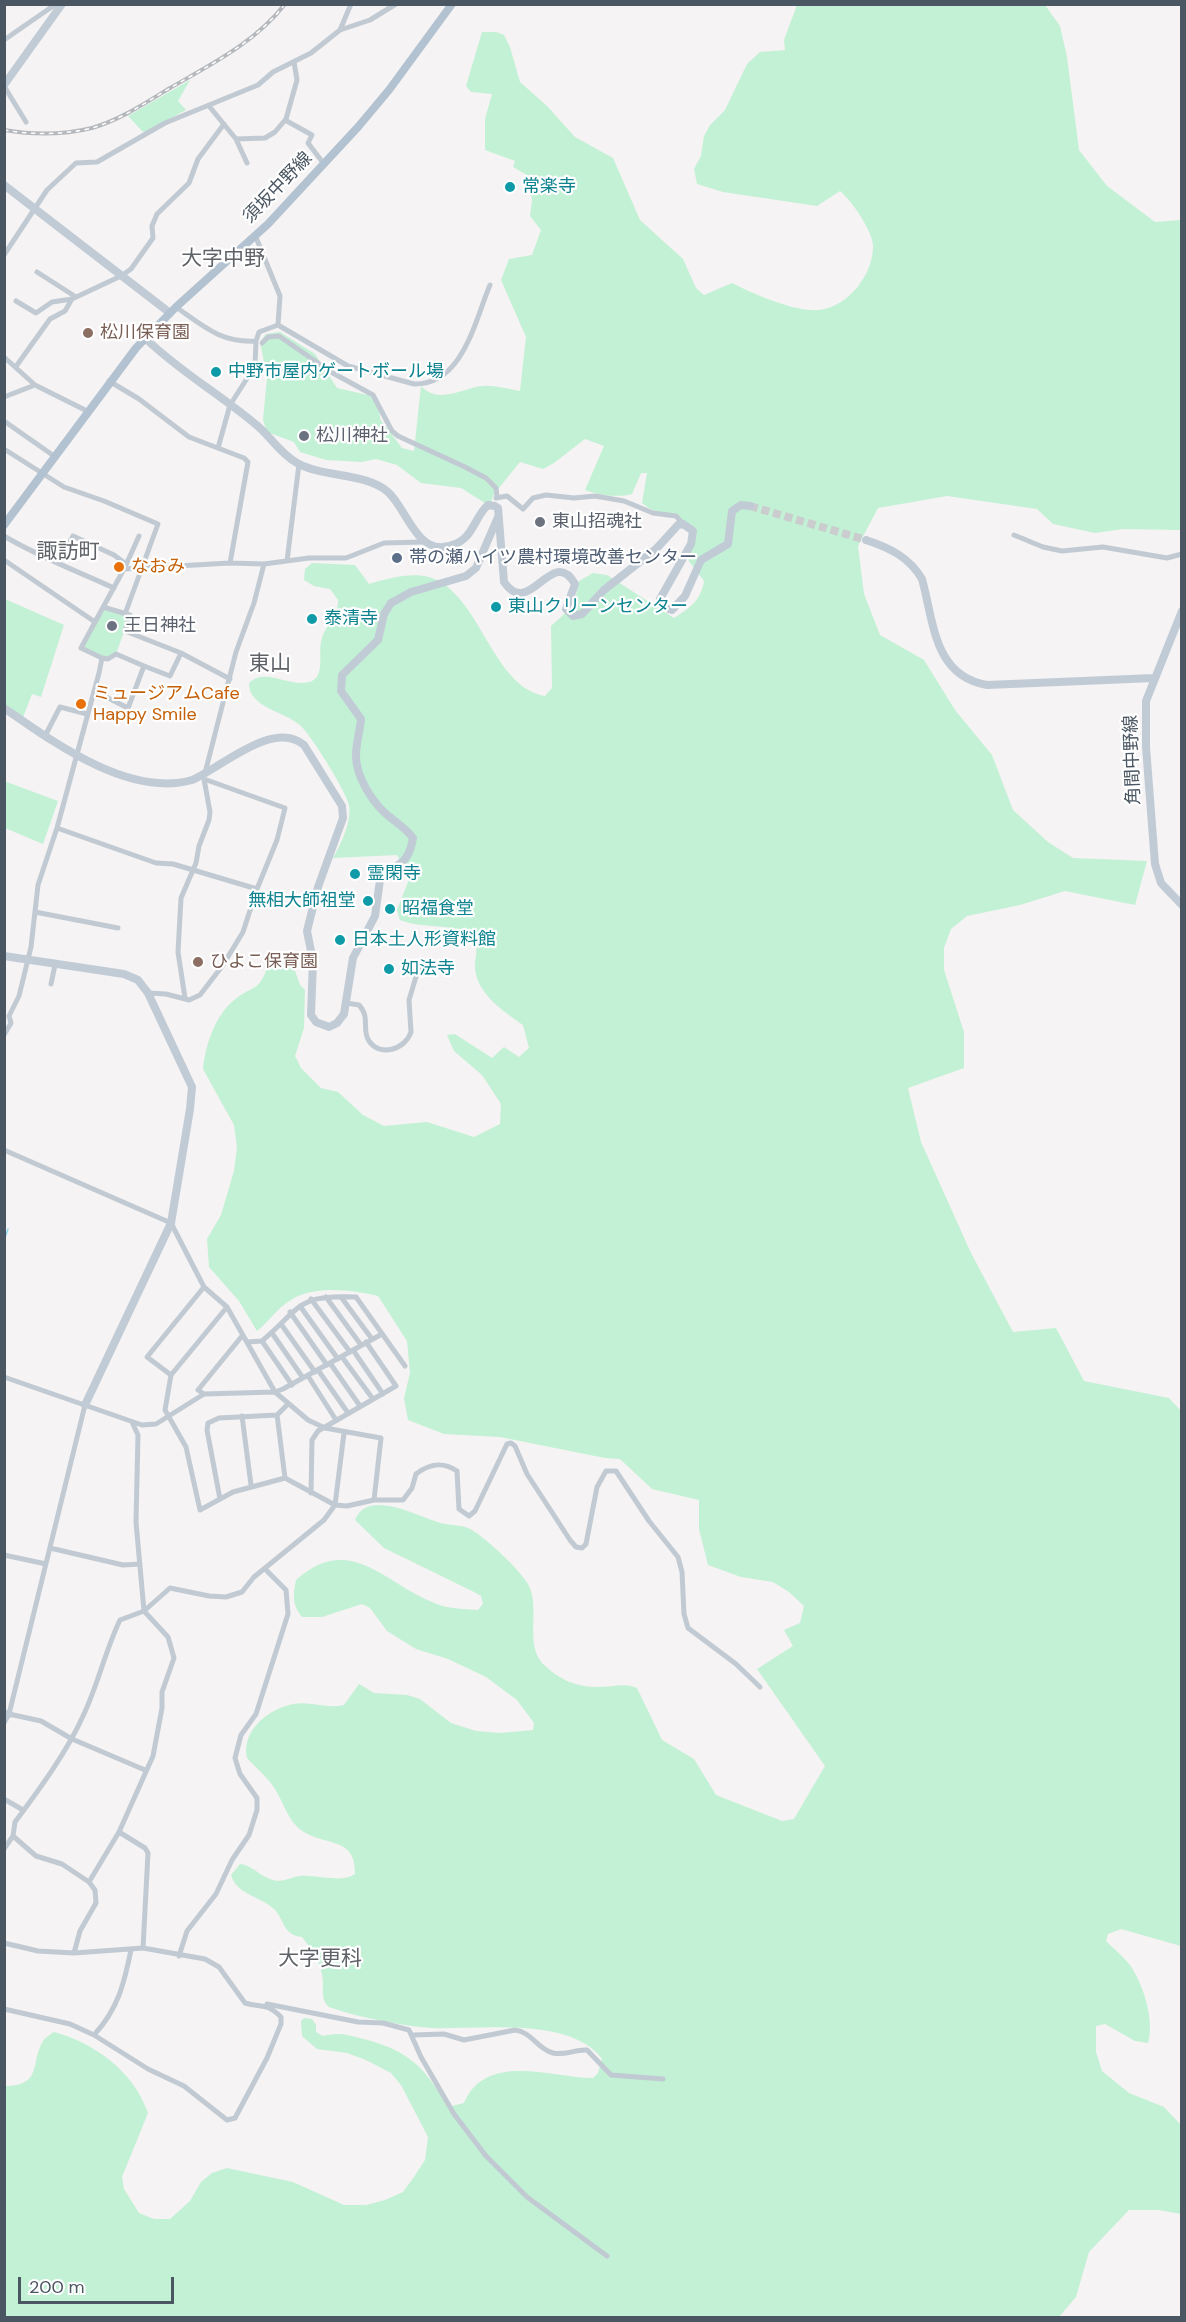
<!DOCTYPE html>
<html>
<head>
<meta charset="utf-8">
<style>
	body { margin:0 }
	#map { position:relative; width:1186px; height:2322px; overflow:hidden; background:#f5f3f3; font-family:"DM Sans",sans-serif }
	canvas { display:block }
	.frame { position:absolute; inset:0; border:6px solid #4a5661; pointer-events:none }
	.scale { position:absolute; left:18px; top:2277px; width:156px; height:27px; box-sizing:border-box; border:3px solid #4a5661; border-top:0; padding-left:8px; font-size:18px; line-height:21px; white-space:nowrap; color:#4a5661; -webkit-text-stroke:4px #fff; paint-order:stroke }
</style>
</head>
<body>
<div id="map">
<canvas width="1186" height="2322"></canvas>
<div class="frame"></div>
<div class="scale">200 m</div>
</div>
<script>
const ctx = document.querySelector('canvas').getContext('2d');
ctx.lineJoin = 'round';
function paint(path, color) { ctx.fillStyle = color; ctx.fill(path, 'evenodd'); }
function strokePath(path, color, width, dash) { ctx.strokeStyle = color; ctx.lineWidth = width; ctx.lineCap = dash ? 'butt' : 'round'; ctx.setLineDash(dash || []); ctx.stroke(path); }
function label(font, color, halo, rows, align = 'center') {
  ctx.font = font + ' "DM Sans","Noto Sans JP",sans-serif'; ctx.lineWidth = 4.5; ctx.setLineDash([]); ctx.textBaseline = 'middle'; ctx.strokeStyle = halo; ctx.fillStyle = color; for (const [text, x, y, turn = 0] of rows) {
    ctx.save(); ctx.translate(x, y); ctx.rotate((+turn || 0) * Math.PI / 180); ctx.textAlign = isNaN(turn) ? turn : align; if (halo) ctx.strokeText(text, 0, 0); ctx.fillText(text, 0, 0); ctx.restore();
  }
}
const green = new Path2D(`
	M797 5H1045L1060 26 1067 57 1079 150 1107 186 1155 222 1181 220V530L1123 529 1095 533 1053 524 1037 509 947 496 878 508 858 546 864 594 880 635 924 660 955 710 992 755 1013 810 1048 842 1073 858 1147 861 1135 905 1065 891 1020 905 967 916 951 929 944 948V970L964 1032V1068L908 1088 921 1142 971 1253 1013 1332 1056 1328 1084 1381 1169 1398 1181 1411V1946L1121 1929 1108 1934 1106 1941C1113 1948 1123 1956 1130 1965 1143 1984 1155 2020 1148 2043L1135 2041 1105 2024 1096 2026V2052L1102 2071 1129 2093 1164 2107 1181 2125V2214L1159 2210H1129L1089 2252 1076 2297 1059 2317H5L4 2086C43 2086 30 2063 43 2041 45 2038 51 2034 54 2032 95 2043 134 2072 148 2113L122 2177 124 2189 139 2213 154 2219H170L190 2201 201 2182 212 2173 227 2168 293 2182 344 2205H366L385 2200 403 2192 414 2177 425 2160 428 2137 401 2085 391 2073 366 2060 347 2053 317 2049 302 2036 301 2021 304 2018 312 2019 316 2025V2032L323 2036C343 2032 345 2035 364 2039 409 2051 425 2067 448 2107L464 2103C486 2051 552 2078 593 2078L598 2073 602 2059C571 2016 478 2030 432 2028 402 2026 357 2017 329 2007 319 1998 325 1986 322 1975 320 1961 310 1947 302 1937 284 1935 285 1923 276 1911 264 1897 236 1895 231 1875L240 1864C252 1865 261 1877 273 1880 282 1883 291 1877 300 1876 318 1874 340 1884 355 1874 356 1837 327 1846 304 1832 288 1823 283 1800 273 1786 266 1776 256 1768 247 1758 241 1731 268 1709 293 1704 311 1701 327 1709 344 1705L359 1684 374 1693 407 1695 420 1699 451 1723 476 1731 500 1733 533 1730 534 1723 517 1700 486 1677 448 1659 416 1649 387 1631 370 1608 362 1604 322 1617H302C292 1605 293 1595 296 1580 351 1531 385 1585 437 1604 450 1609 464 1609 478 1610L483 1604 481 1596 474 1592 384 1548 355 1520C368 1487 420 1518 441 1523 452 1526 462 1524 472 1530 489 1541 518 1568 528 1584 541 1607 524 1644 543 1664 558 1679 576 1687 596 1687 611 1688 623 1682 637 1688L662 1740 694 1759 716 1795 782 1821 794 1819 825 1766 757 1669 793 1646 784 1630 800 1623 804 1606 789 1592 773 1582 741 1577 708 1565 699 1529V1500L652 1489 620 1459 605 1458 500 1437 444 1434 408 1420 404 1398 410 1373 407 1341 378 1296C352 1290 315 1285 291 1300 278 1307 269 1322 257 1331L239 1301 209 1267 207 1239 221 1215 234 1171 237 1147 234 1125 203 1069C205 1046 215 1016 233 1001 254 983 260 994 269 961L280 956 292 962 300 985 305 990 304 1028 295 1056 301 1068 321 1088 338 1092 363 1115 384 1126 427 1122 474 1137 500 1124 501 1104 482 1075 454 1051 447 1035 455 1034 492 1058 504 1047 519 1057 529 1048 523 1025C504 1012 476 993 475 967 475 954 480 946 472 934 448 923 424 929 400 920L397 910 410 877 397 855 333 858C341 844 352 821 349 805 346 791 311 735 300 725 285 712 248 707 249 683 266 666 292 690 312 681 326 674 317 650 322 638 326 625 339 613 338 600L330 589 314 586 304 580 305 569 312 563 355 565 369 584C386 579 411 572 429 577 481 593 491 687 545 696L552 688 551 626 574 605 579 581 593 573 607 575 674 618C690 608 701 600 704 581L688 560 696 532C684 513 658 518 642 503L647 473H641L632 494C618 498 598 495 585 490L604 446 585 439 554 463 543 469 520 462 494 494 491 502 485 503 461 488 421 483 397 465 376 459 362 462 326 460 300 452 294 442 267 432 263 420 267 377 260 342 266 334 280 332 315 354 337 388 368 395 379 403 380 419 402 448 414 451 421 386C439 405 462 388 482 386 494 385 508 389 520 391L526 337 501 280 509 259 532 255 541 230 530 216 532 200 527 175 513 167 515 161 485 150V119L492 94 471 92 466 86 482 32H496L504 35 510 47 520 82 547 106 575 137 613 158 640 220 683 259 696 288 704 295 732 283C754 294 794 312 819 310 849 307 874 273 873 245 872 230 851 200 840 191L817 206 723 192 697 184 694 169 701 156 704 136 710 125 725 110 747 64 760 52 785 50 784 40Z
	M190 80 178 101 186 110 144 133 128 116Z
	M5 599 64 625 41 697 32 694 22 720 5 708Z
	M103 607 130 615 116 654 108 659 81 648Z
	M4 781 58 801 43 844 5 828Z`);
const stream = new Path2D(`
	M4 1241 8 1229`);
const secondaryTunnel = new Path2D(`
	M750 506 866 540`);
const street = new Path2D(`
	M340 30 351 4
	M4 40 53 6 59 8
	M4 86 26 122
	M209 106 236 139 247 163
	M285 120 312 135 308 143 324 164
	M236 139 265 138 275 132 286 119 297 80 294 62
	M4 255 47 190 76 163 97 162 165 123 258 85 273 72 311 53 340 30 370 20 396 4
	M37 272 76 297
	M16 301 36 313 52 302 72 299 121 276 131 269 153 238 152 226 157 214 189 183 198 159 224 124
	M176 307C203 326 221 343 256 341
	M278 325 348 366 414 384C463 385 475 320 490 285
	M262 343 268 337 279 336 331 372 373 395 392 431 398 436 465 467 486 478 496 488 497 497
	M4 357 35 385
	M17 365 50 319 65 311 72 299
	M109 381 139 399 189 437 244 458 248 462 230 563
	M4 397 35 385 87 411
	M4 421 54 456
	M218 448 230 405 255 366 256 341 259 332 278 325 280 296 255 235
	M4 449 64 487 104 501 158 524 125 614
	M496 498 507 496 523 509 533 498 546 495 574 498 595 496 624 501 653 513 676 516 683 524
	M1014 535 1043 547 1062 551 1103 547 1167 558 1182 554
	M4 536C39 557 77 571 114 588
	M4 560 95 622 124 569 230 563 264 564 309 558H346L384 543 424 542
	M287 561 299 464
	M59 562 73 536 114 555 126 564
	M126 565 139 536
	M103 607 130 615 125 631 181 653
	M102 658 108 659 116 654 144 666
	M94 691 128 708 144 666 170 676 181 653 230 679
	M45 736 60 707 87 714
	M205 773 236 652 254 603 264 564
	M57 828 156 863 173 864 257 889 277 840 285 808 204 779 202 776
	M35 912 118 928
	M51 984 55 965
	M148 993 166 994 189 1000 200 995 223 965 243 932 257 889
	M185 998 178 952 181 898 196 863 199 846 209 820 210 812 204 779
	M346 1003 359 1005C371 1018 361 1029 369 1041 380 1057 405 1050 411 1032L409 1000 418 970 425 967
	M4 1035 11 1023 9 1016 19 996 31 947 38 885 57 828 99 673 102 658 81 648 95 622
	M4 1150 171 1223 204 1287 227 1307 275 1392 308 1420 325 1428 381 1438 374 1500
	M204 1287 147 1357 171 1375 227 1307
	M326 1297 361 1345
	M341 1297 372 1339
	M311 1299 350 1352
	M300 1306 338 1359
	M290 1312 327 1365
	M281 1324 315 1372
	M272 1333 303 1378
	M262 1341 292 1385
	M247 1342 262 1341C303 1306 296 1295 356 1297L405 1366
	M353 1350 383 1394
	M342 1357 373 1399
	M330 1363 360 1406
	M318 1370 348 1413
	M171 1375 165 1410 186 1447 200 1510 233 1492 285 1478 335 1505 347 1506 374 1500H403L412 1488 416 1474C429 1464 442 1461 457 1471L459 1509 469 1516 475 1511 507 1444 511 1443 515 1446 527 1474 570 1540 576 1547 582 1548 586 1544 597 1487 606 1471H616L649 1521 678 1557 682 1572 684 1614 688 1628 736 1664 760 1687
	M308 1376 336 1420
	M4 1377 142 1425 156 1424 204 1394 275 1392 283 1389 382 1334
	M204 1394 198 1390 242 1336
	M277 1415 285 1478
	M242 1416 251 1485
	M311 1493 312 1440 318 1431 396 1386 366 1342
	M220 1499 207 1430 208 1423 219 1418 277 1415 288 1404
	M50 1548 123 1565 140 1564
	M4 1555 46 1564
	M9 1714 41 1721 72 1739 145 1770
	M4 1723 9 1714 85 1405
	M4 1799 23 1810
	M119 1832 145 1848 148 1853 143 1948
	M13 1836 36 1856 62 1864 89 1882 95 1890 96 1903 80 1931 74 1953
	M4 1849 13 1836 15 1822C38 1791 67 1752 83 1716 98 1685 105 1651 120 1620L144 1611 170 1588 209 1596 226 1597 242 1592 254 1577 324 1520 335 1505 344 1433
	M89 1882 119 1832 153 1756 162 1708V1692L174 1658 168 1637 144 1611 136 1522 138 1435 132 1422
	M4 1943 38 1951 74 1953 143 1948 205 1959 219 1967 245 2003C261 2008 266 2002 281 2017V2024L267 2058 235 2118 227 2120 184 2086 148 2069 94 2035 70 2024 4 2009
	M179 1956 187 1931 216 1894 232 1860 249 1835 257 1810V1798L240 1774 235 1758 241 1735 256 1714 288 1614 286 1590 265 1569
	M267 2004 358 2022 383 2023 409 2030 421 2057 454 2114 486 2156 527 2197 607 2256
	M94 2035C118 2009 124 1984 131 1950
	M413 2035 444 2034 464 2040 515 2030C532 2032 537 2049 553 2053 564 2056 576 2049 587 2050L611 2075 663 2079`);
const secondary = new Path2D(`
	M4 85 62 4
	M4 185 170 313
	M145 338C179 371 218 393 254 423 270 435 278 452 297 463 324 478 365 472 388 492 405 507 416 550 443 547 474 544 472 519 488 505L495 506 498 508 504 582C530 620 552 544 575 584L566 609 573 616 582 614 604 590 656 549 678 525 683 524 693 531 691 544 660 599 663 607 672 610 685 596 701 560 728 544 732 511 741 505 750 506
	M866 540C890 548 909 557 922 579 934 623 934 676 987 685L1154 678
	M1182 611 1146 701V747L1155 864 1161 883 1182 905
	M4 708C53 742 129 798 192 780 222 767 274 719 304 745L342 806 343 818 318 887 307 931 313 961 311 1015 316 1022 329 1027 337 1023 344 1014 353 958 375 916 380 880C395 862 408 868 413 838 405 827 395 822 385 813 371 800 356 776 356 756 356 743 360 731 361 719L341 691 342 675 378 640 384 614 391 603 411 592 466 576 476 568 498 517
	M4 956 124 974 138 980 148 993 192 1087 190 1109 171 1223 85 1405
	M4 1714H9`);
const primary = new Path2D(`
	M4 525 136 348 176 307 268 224 358 127 389 90 452 4`);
const rail = new Path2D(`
	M4 130C33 135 63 135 92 128 120 120 145 103 170 88 210 65 256 42 285 4`);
const markers = [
	[510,187,6,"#0f9aa8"],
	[88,333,6,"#8d6e63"],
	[216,372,6,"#0f9aa8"],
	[304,436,6,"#6b7280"],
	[540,522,6,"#6b7280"],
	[397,558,6,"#5c6f8a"],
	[119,567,6,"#e8710a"],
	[496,607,6,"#0f9aa8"],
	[312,619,6,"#0f9aa8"],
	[112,626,6,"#6b7280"],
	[81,704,6,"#e8710a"],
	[355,874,6,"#0f9aa8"],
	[368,901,6,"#0f9aa8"],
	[390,909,6,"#0f9aa8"],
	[340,940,6,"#0f9aa8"],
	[198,962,6,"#8d6e63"],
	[389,969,6,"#0f9aa8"]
];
const cultureNames = [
	["常楽寺",522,187],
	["中野市屋内ゲートボール場",228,372],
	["東山クリーンセンター",508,607],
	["泰清寺",324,619],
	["霊閑寺",367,874],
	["無相大師祖堂",356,901,"right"],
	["昭福食堂",402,909],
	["日本土人形資料館",352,940],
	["如法寺",401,969]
];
const streetNames = [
	["須坂中野線",278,188,-46],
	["角間中野線",1133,760,-92]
];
const educationNames = [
	["松川保育園",100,333],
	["ひよこ保育園",210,962]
];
const worshipNames = [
	["松川神社",316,436],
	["東山招魂社",552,522],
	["王日神社",124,626]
];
const serviceNames = [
	["帯の瀬ハイツ農村環境改善センター",409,558]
];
const foodNames = [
	["なおみ",131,567],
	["ミュージアムCafe",93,694],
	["Happy Smile",93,715]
];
const quarterNames = [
	["大字中野",223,259],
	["諏訪町",68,552],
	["東山",270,664],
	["大字更科",320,1959]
];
paint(green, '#c3f1d5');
strokePath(stream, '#90daee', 1.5);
strokePath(secondaryTunnel, '#caccce', 8, [8, 4]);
strokePath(street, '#c1cad2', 5);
strokePath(secondary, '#c1cbd6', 8);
strokePath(primary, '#b3c2d1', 8);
strokePath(rail, '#b5b8bd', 4);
strokePath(rail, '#fff', 1.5, [4.5]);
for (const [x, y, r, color] of markers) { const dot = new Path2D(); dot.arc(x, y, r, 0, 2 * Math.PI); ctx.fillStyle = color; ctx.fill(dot); strokePath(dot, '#fff', 2); }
label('18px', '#0d838f', '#fff', cultureNames, 'left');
label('18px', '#4a5661', '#fff', streetNames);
label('18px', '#785e54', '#fff', educationNames, 'left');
label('18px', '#5b616d', '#fff', worshipNames, 'left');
label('18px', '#4e5e75', '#fff', serviceNames, 'left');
label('18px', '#c56008', '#fff', foodNames, 'left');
label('21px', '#5f6368', '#fff', quarterNames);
</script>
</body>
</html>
